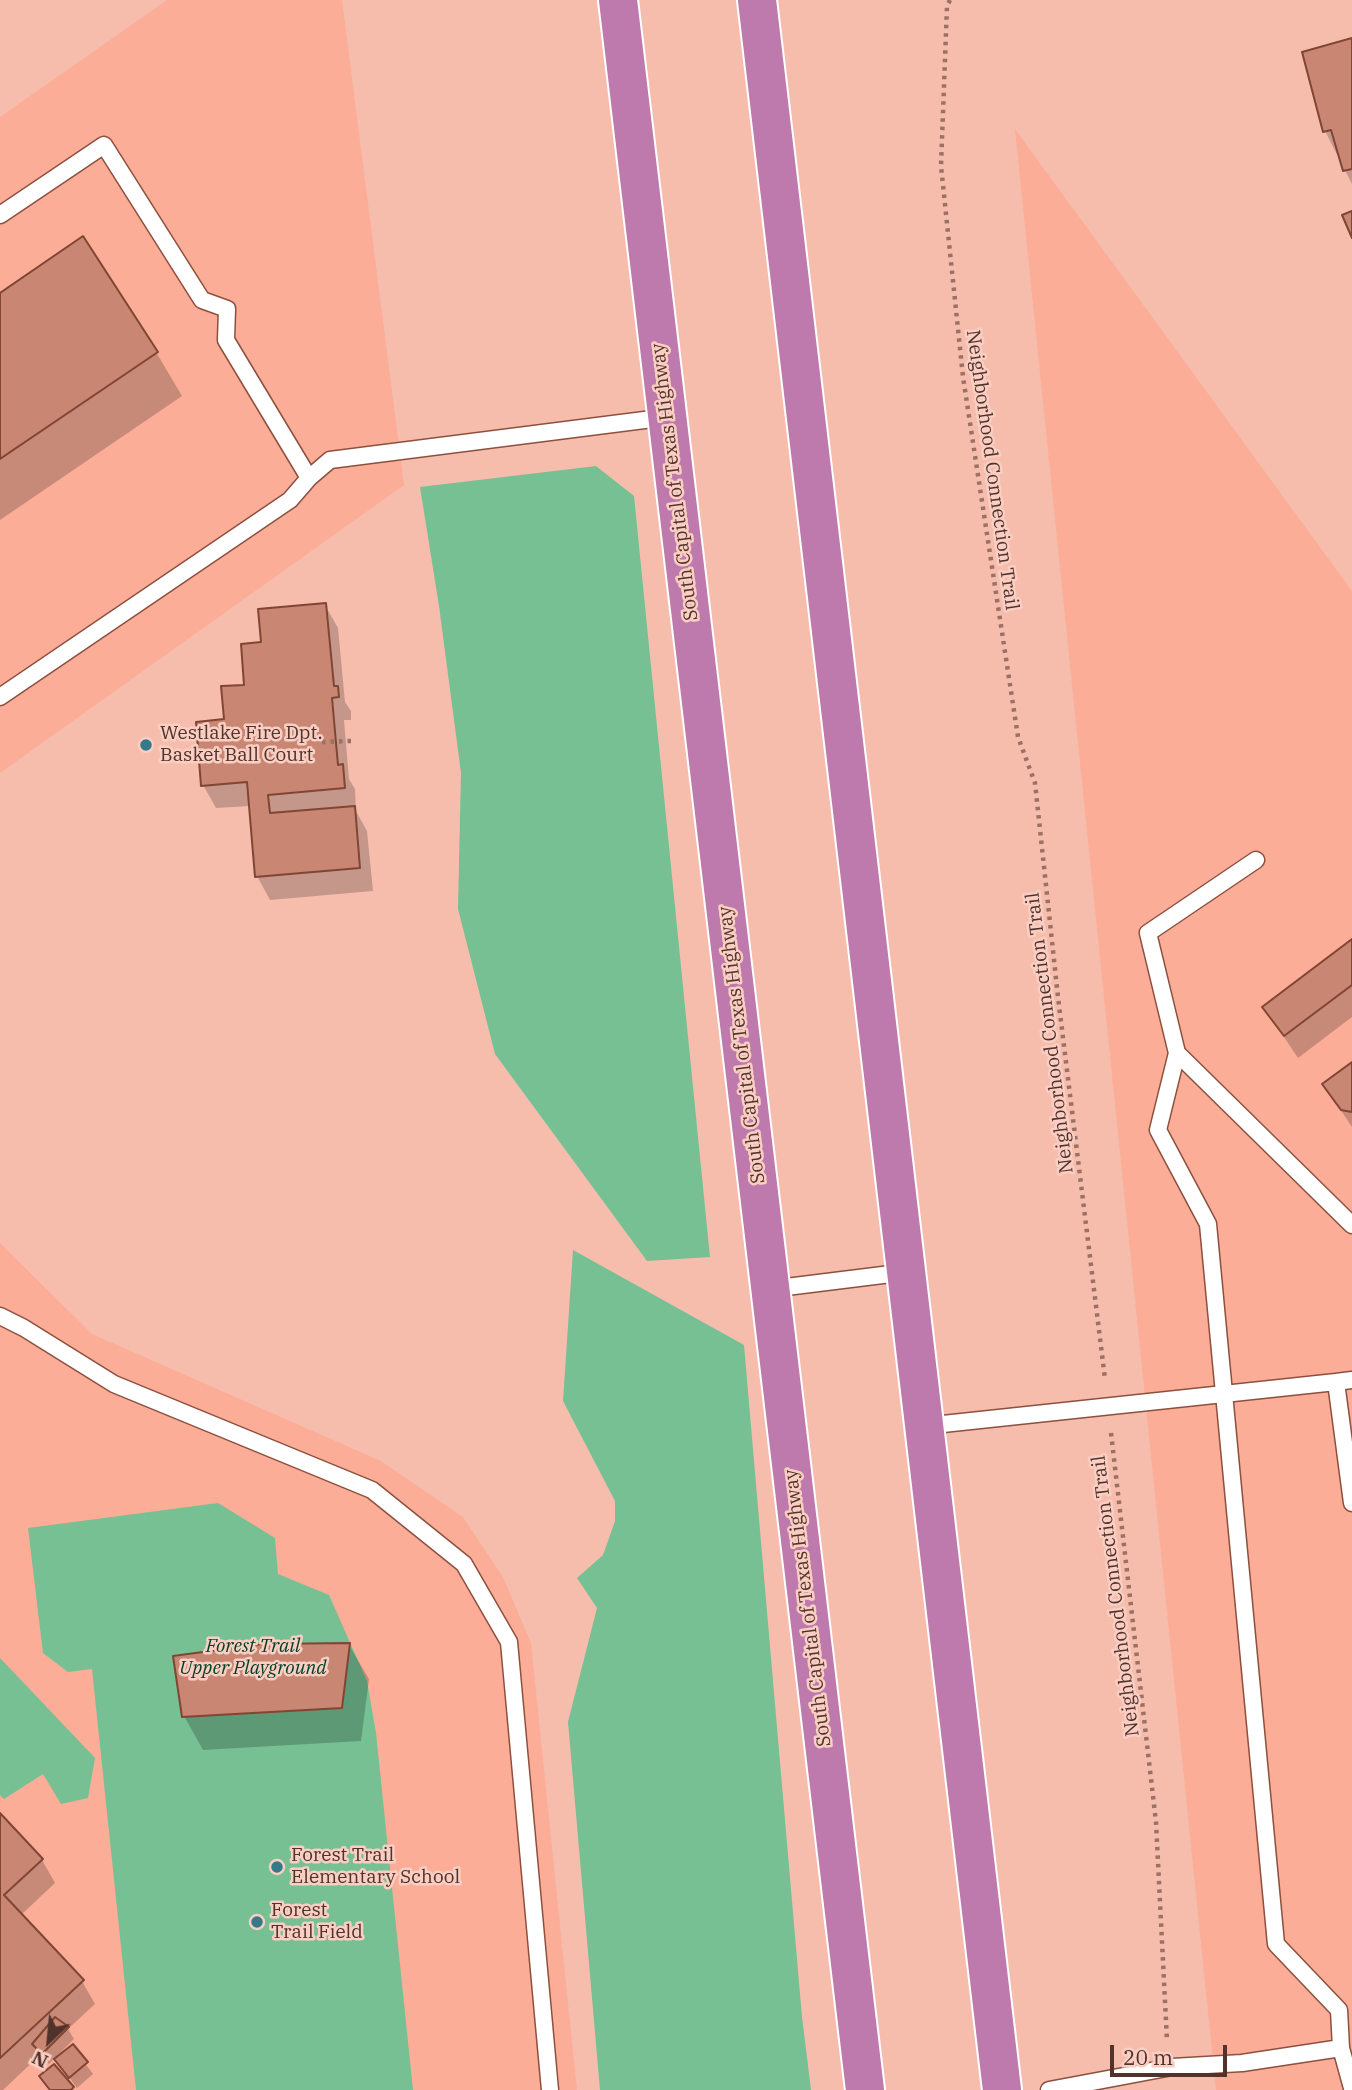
<!DOCTYPE html>
<html>
<head>
<meta charset="utf-8">
<style>
	body { margin:0 }
	#map { position:relative; width:1352px; height:2090px; overflow:hidden; background:#f6bdad; font-family:"IBM Plex Serif",serif }
	canvas { display:block }
	.north { position:absolute; left:14px; top:2006px; width:70px; height:70px; -webkit-text-stroke:5px #facec2; paint-order:stroke; rotate:206deg; font-size:19px; font-weight:700; line-height:28px; text-align:center; color:#50332b }
	.north::after { content:''; display:block; margin:auto; width:24px; height:32px; background:#50332b; clip-path:polygon(50% 0,100% 100%,50% 72%,0 100%) }
	.scale { position:absolute; left:1110px; top:2045px; width:117px; height:32px; box-sizing:border-box; border:4px solid #50332b; border-top:0; padding-left:9px; font-size:21px; line-height:24px; white-space:nowrap; color:#50332b; -webkit-text-stroke:5px #facec2; paint-order:stroke }
</style>
</head>
<body>
<div id="map">
<canvas width="1352" height="2090"></canvas>
<div class="north">N</div>
<div class="scale">20 m</div>
</div>
<script>
const ctx = document.querySelector('canvas').getContext('2d');
ctx.lineJoin = 'round';
function paint(path, color) { ctx.fillStyle = color; ctx.fill(path, 'evenodd'); }
function strokePath(path, color, width, dash) { ctx.strokeStyle = color; ctx.lineWidth = width; ctx.lineCap = dash ? 'butt' : 'round'; ctx.setLineDash(dash || []); ctx.stroke(path); }
function label(font, color, halo, rows, align = 'center') {
  ctx.font = font + ' "IBM Plex Serif",serif'; ctx.lineWidth = 5; ctx.setLineDash([]); ctx.textBaseline = 'middle'; ctx.strokeStyle = halo; ctx.fillStyle = color; for (const [text, x, y, turn = 0] of rows) {
    ctx.save(); ctx.translate(x, y); ctx.rotate((+turn || 0) * Math.PI / 180); ctx.textAlign = isNaN(turn) ? turn : align; if (halo) ctx.strokeText(text, 0, 0); ctx.fillText(text, 0, 0); ctx.restore();
  }
}
const built = new Path2D(`
	M167 0H342L404 485 0 773V117Z
	M1015 129 1352 591V2090H1216Z
	M0 1243 92 1334 381 1461 463 1517 503 1577 531 1643 577 2090H0Z`);
const green = new Path2D(`
	M596 466 634 496 710 1257 647 1261 495 1054 458 909 461 773 439 606 420 487Z
	M573 1250 744 1345 802 2017 811 2090H600L568 1722 597 1608 577 1578 603 1555 615 1521V1501L563 1401Z
	M218 1503 275 1538 278 1574 329 1595 367 1681 376 1733 413 2090H136L92 1669 68 1672 43 1653 28 1528Z
	M0 1658 95 1758 88 1798 61 1804 43 1774 4 1799 0 1795Z`);
const shadow = new Path2D(`
	M1352 40V184L1325 131Z
	M0 295 156 352 182 396 0 520Z
	M325 605 338 628 345 702 351 711V720H344L349 779 355 789 356 811 367 831 373 891 270 900 257 876 251 806 216 808 203 785 226 721 246 686 263 644Z
	M1352 941V1017L1298 1058 1264 1007Z
	M1352 1064V1127L1324 1085Z
	M349 1645 369 1679 361 1741 203 1750 184 1716Z
	M0 1815 42 1860 55 1883 21 1915 82 1981 95 2004 68 2029 74 2039 58 2055 60 2057 73 2047 93 2074 77 2088 55 2058 49 2064 40 2055 3 2090H0Z`);
const building = new Path2D(`
	M1352 38V169L1343 171 1331 130 1323 132 1302 52Z
	M1352 211V238L1342 215Z
	M83 236 158 352 0 459V293Z
	M326 603 334 686H338L339 697 332 698 338 765 343 764 345 788 268 795 270 813 355 806 360 868 255 877 247 782 201 786 196 722 224 719 221 686 244 685 241 644 261 642 258 609Z
	M1352 939V985L1284 1036 1262 1007Z
	M1352 1062V1112L1341 1110 1322 1084Z
	M350 1643 342 1708 182 1717 173 1656 262 1644Z
	M0 1813 43 1859 4 1895 84 1980 0 2058Z
	M55 2017 69 2027 42 2054 32 2044Z
	M73 2044 88 2062 69 2078 54 2059Z
	M54 2064 74 2087 71 2090H50L39 2076Z`);
const path = new Path2D(`
	M950 0 947 6 941 166 963 377 1018 737 1035 783 1058 997 1105 1379
	M322 742 351 741
	M1111 1433 1156 1822 1167 2041`);
const lane = new Path2D(`
	M0 215 104 145 202 300 227 309 226 340 309 478
	M0 697 290 500 309 478 330 460 668 417
	M1177 1053 1352 1225
	M770 1289 907 1272
	M0 1316 24 1328 114 1384 372 1490 464 1564 509 1642 550 2090
	M1352 1380 1336 1382 1352 1503
	M924 1426 1336 1382
	M1341 2048 1352 2088
	M1049 2090 1172 2067 1242 2063 1341 2048 1339 2010 1276 1944 1208 1224 1158 1130 1177 1053 1148 933 1256 860`);
const highway = new Path2D(`
	M618 0 865 2090
	M757 0 1002 2090`);
const markers = [
	[146,745,7,"#367989"],
	[277,1867,7,"#367989"],
	[257,1922,7,"#367989"]
];
const streetNames = [
	["Neighborhood Connection Trail",992,470,82],
	["South Capital of Texas Highway",675,482,-97],
	["Neighborhood Connection Trail",1050,1033,-97],
	["South Capital of Texas Highway",742,1045,-97],
	["Neighborhood Connection Trail",1116,1596,-97],
	["South Capital of Texas Highway",808,1608,-97]
];
const poiNames = [
	["Westlake Fire Dpt.",160,734],
	["Basket Ball Court",160,756],
	["Forest Trail",291,1856],
	["Elementary School",291,1878],
	["Forest",271,1911],
	["Trail Field",271,1933]
];
const parkNames = [
	["Forest Trail",253,1647],
	["Upper Playground",253,1669]
];
paint(built, '#fbad97');
paint(green, '#76c094');
paint(shadow, '#0003');
paint(building, '#c88673');
strokePath(building, '#814534', 2);
strokePath(lane, '#8d503e', 19);
strokePath(highway, '#fff', 42);
strokePath(path, '#9b7166', 4.5, [3.5, 5]);
strokePath(lane, '#fff', 16);
strokePath(highway, '#be7aad', 38);
for (const [x, y, r, color] of markers) { const dot = new Path2D(); dot.arc(x, y, r, 0, 2 * Math.PI); ctx.fillStyle = color; ctx.fill(dot); strokePath(dot, '#facec2', 2.5); }
label('19px', '#50332b', '#facec2', streetNames);
label('19px', '#50332b', '#facec2', poiNames, 'left');
label('italic 19px', '#013e23', '#facec2', parkNames);
</script>
</body>
</html>
